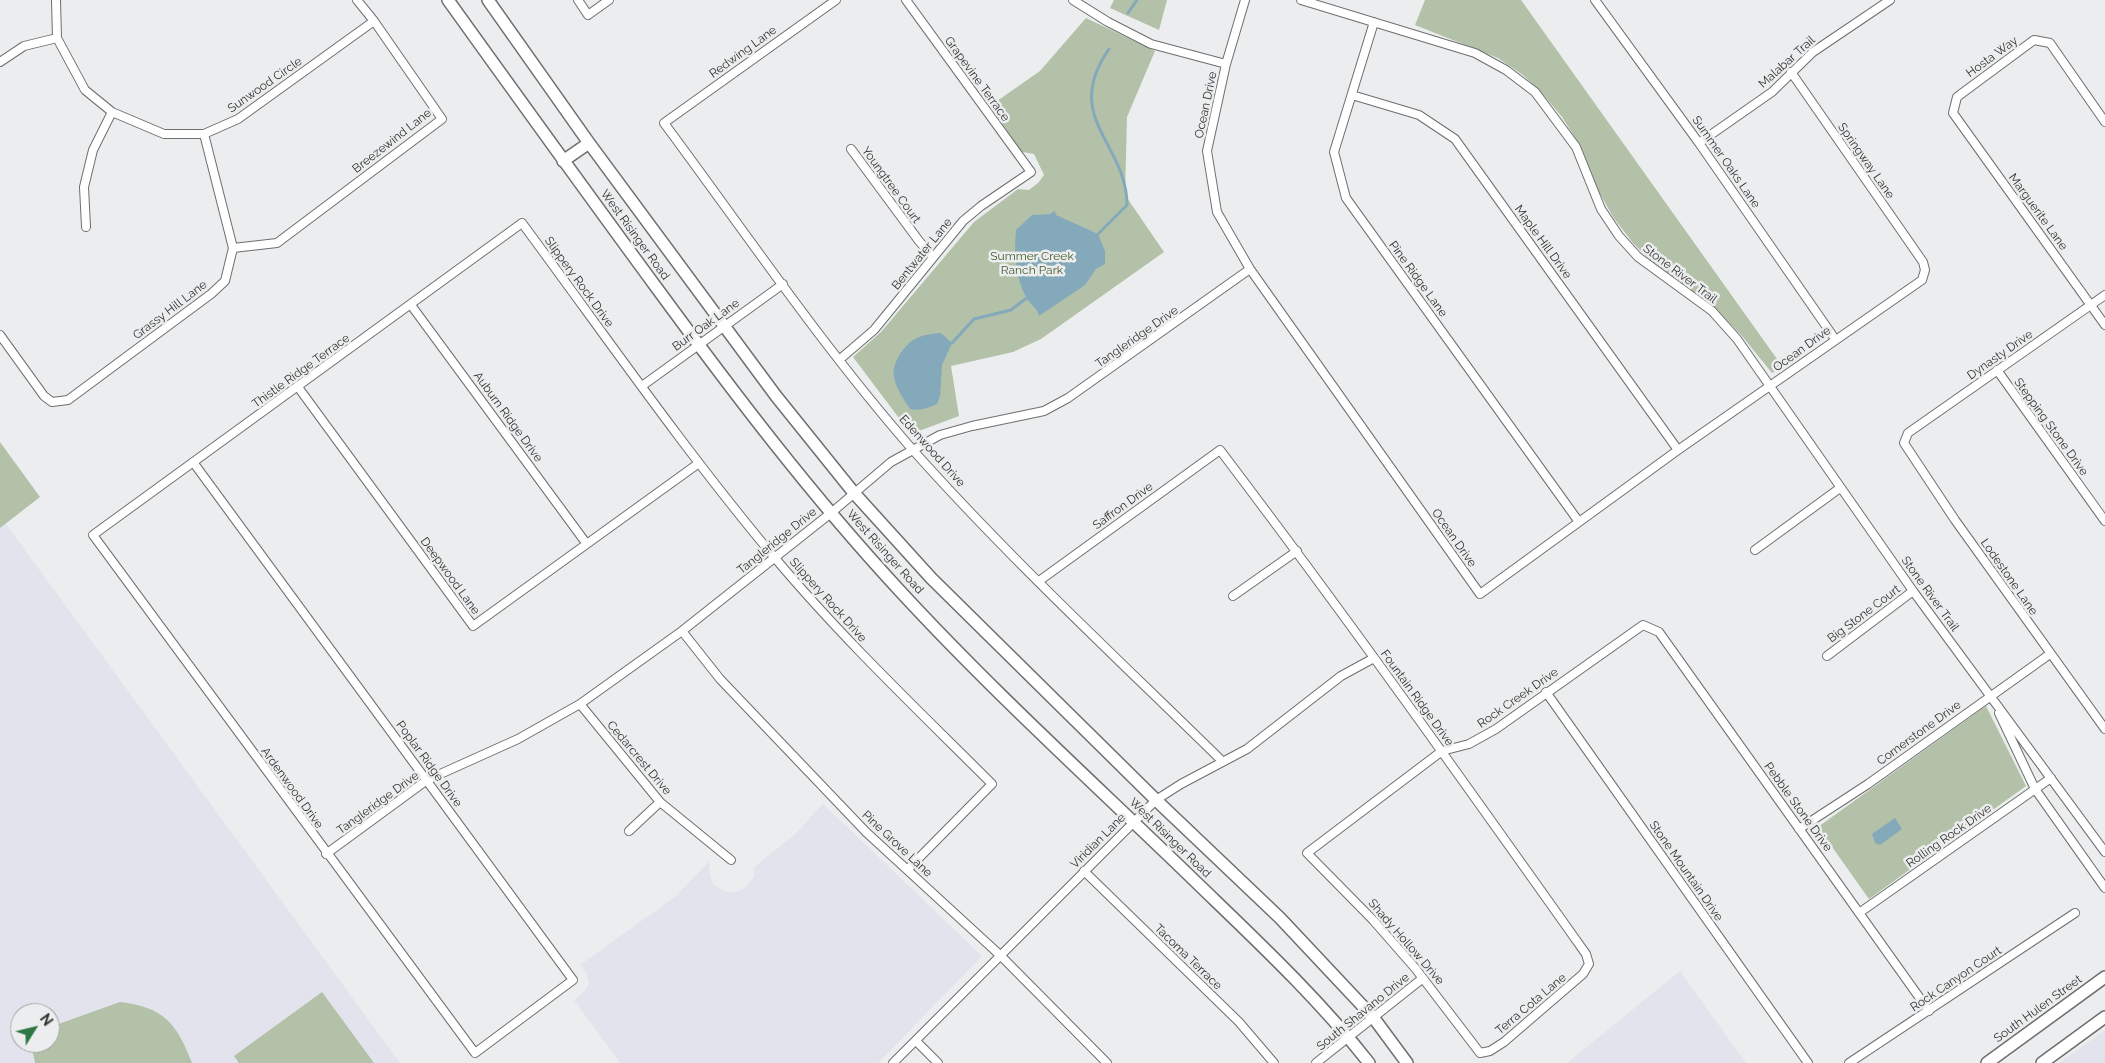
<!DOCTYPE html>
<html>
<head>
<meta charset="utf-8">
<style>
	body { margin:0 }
	#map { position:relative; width:2105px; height:1063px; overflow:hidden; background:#ecedee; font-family:Raleway,sans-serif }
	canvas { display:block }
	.north { position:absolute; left:10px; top:1003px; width:50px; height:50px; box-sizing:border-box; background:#ecedee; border:1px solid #a2a2a3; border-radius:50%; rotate:54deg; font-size:14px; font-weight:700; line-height:20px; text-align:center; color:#323232 }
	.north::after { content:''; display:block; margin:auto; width:18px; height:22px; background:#2e7845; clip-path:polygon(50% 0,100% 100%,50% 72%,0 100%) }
</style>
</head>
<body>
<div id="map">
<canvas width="2105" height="1063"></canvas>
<div class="north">N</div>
</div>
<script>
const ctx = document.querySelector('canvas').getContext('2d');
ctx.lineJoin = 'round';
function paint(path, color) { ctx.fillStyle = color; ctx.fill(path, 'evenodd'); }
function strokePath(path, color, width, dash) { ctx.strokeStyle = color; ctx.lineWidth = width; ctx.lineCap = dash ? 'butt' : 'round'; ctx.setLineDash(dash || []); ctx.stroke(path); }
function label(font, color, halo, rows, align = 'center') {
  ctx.font = font + ' Raleway,sans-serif'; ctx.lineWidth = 5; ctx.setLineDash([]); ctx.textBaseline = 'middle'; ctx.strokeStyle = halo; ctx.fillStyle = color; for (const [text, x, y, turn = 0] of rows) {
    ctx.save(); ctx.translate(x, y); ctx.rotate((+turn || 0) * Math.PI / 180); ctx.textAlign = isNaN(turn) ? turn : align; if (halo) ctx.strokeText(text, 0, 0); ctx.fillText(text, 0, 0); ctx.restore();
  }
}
const built = new Path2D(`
	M6 524 400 1063H0V528ZM20 1013H50V1043H20Z
	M823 804 982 956 878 1063H620L574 1000 584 992 589 984 587 974 580 965 676 896 710 861 709 872 713 884 724 891 737 892 747 886 754 876 753 868 795 834Z
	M1680 971 1746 1063H1567Z
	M2105 1030V1063H2059Z`);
const green = new Path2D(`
	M1114 0H1167L1159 30 1110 8Z
	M1425 0H1521L1782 366 1772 373 1742 336 1712 305 1651 261 1633 243 1613 217 1598 190 1581 147 1562 117 1541 92 1523 75 1498 58 1415 25Z
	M1086 18 1155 51 1127 117 1125 195 1164 252 1041 339 1013 352 951 366 959 416 911 434 853 357 881 332 974 222 1018 189 1029 190 1038 183 1044 175 1034 154 1022 152 990 106 1040 71Z
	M0 442 40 497 0 528Z
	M1986 706 2026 786 1869 899 1818 827Z
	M322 992 374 1063H239L234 1056Z
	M120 1002C164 1007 177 1024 192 1063H35L31 1043H50V1027Z`);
const water = new Path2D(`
	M1055 211 1056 215 1098 234 1105 251V264L1096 269 1085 285 1039 316C1037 307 1030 305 1026 297 1015 277 1014 252 1016 230L1032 215 1050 214Z
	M941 333 952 343 942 365 940 396 937 404C927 408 921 411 910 409 904 400 896 388 894 377 891 364 905 343 917 338 925 334 932 334 941 333Z
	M1895 818 1902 829 1880 845 1875 843 1872 834Z`);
const stream = new Path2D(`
	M1128 13 1137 0
	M1096 236 1127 205C1127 143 1061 118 1109 49
	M952 343 974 319 1011 310 1028 297`);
const minor = new Path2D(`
	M56 0 57 38 85 90 112 112 164 134H204L238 119 374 21
	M578 0 588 15 609 0
	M836 0 664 123C745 232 822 346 912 449 1009 558 1117 658 1222 761
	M1073 0 1108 22 1151 44 1226 64
	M1245 0 1226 64 1207 151 1217 212 1250 269 1480 594 1678 450 1922 280 1925 270 1923 262 1791 72
	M1301 0 1475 53 1506 70 1535 92 1576 147 1601 209 1619 236 1638 257 1712 311 1737 339 1913 591 2105 852
	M1595 0 1699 143 1835 339
	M1374 22 1334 152 1346 198 1579 522
	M0 62 24 46 57 38
	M1352 95 1419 115 1455 139 1678 450
	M2105 122 2050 43 2034 40 1957 97 1953 113 2105 325
	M1699 143 1772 92 1813 52 1890 0
	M851 149 919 241 933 257
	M86 227 84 187 93 150 112 112
	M233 248 277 243 442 119 374 21 357 0
	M2105 295 1908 433 1904 443 1955 520 2105 729
	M411 305 586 543
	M0 335 44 396 52 402 68 400 211 294 225 281 233 248 204 134
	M839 360 874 330 963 221 981 206 1031 172 906 0
	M1997 370 2105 521
	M642 386 783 284
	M298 387 473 626 699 463
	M193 462 573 980 475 1053 93 535 522 223C605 335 685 451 775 558 842 638 918 710 992 784L908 869
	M1755 550 1840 488
	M1039 581 1220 450C1346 616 1466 785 1586 954L1589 964 1583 974 1504 1042 1490 1051 1480 1053 1415 968 1373 920 1307 853 1442 751 1469 744 1496 729 1643 625 1659 632 1929 1011
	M1233 596 1297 551
	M682 631 720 679 866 832 1001 956 1107 1063
	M1827 656 1913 591
	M1546 692 1808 1063
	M580 704 660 802 731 860
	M1999 713 2035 789 2105 888
	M1799 829 1868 784 2050 654
	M629 831 660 802
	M326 854 427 780 518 739 580 704 682 631 831 513 891 462 940 435 972 426 1044 411 1068 398 1250 269
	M1084 871 1239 1022 1274 1063
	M1859 913 2051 778
	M917 1042 938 1063
	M893 1063 1156 800 1181 784 1247 749 1341 676 1374 658
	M1316 1063 1423 978
	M1849 1063 2075 913`);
const secondary = new Path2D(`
	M448 0C517 96 586 192 656 287 733 392 811 495 900 591 994 693 1098 787 1198 884 1257 941 1318 998 1369 1063
	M488 0 589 143 776 396 854 493 931 578 1156 800 1280 918 1373 1017 1407 1063
	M563 161 589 143
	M1987 1063 2105 977
	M2042 1063 2105 1017`);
const streetNames = [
	["Redwing Lane",743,52,-36],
	["Hosta Way",1992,57,-36],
	["Malabar Trail",1787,62,-42],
	["Grapevine Terrace",977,79,54],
	["Sunwood Circle",265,85,-35],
	["Ocean Drive",1206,105,-78],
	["Breezewind Lane",392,141,-38],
	["Springway Lane",1866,161,55],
	["Summer Oaks Lane",1726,162,55],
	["Youngtree Court",891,185,54],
	["Marguerite Lane",2038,212,54],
	["West Risinger Road",635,235,54],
	["Maple Hill Drive",1543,242,54],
	["Bentwater Lane",922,254,-51],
	["Stone River Trail",1680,274,37],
	["Pine Ridge Lane",1418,279,54],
	["Slippery Rock Drive",579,282,54],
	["Grassy Hill Lane",170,310,-37],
	["Burr Oak Lane",706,325,-36],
	["Tangleridge Drive",1137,337,-35],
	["Ocean Drive",1802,349,-36],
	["Dynasty Drive",2000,355,-35],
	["Thistle Ridge Terrace",301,371,-36],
	["Auburn Ridge Drive",508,417,54],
	["Stepping Stone Drive",2051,427,54],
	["Edenwood Drive",932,451,48],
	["Saffron Drive",1123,506,-36],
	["Ocean Drive",1454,538,55],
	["Tangleridge Drive",777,541,-39],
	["West Risinger Road",885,552,48],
	["Deepwood Lane",450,576,54],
	["Lodestone Lane",2009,577,55],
	["Stone River Trail",1930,594,54],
	["Slippery Rock Drive",828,600,48],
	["Big Stone Court",1864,614,-37],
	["Fountain Ridge Drive",1417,698,54],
	["Rock Creek Drive",1518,698,-35],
	["Cornerstone Drive",1919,733,-36],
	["Cedarcrest Drive",639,758,50],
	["Poplar Ridge Drive",429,764,54],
	["Ardenwood Drive",292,788,54],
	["Tangleridge Drive",378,803,-36],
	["Pebble Stone Drive",1798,807,54],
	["Rolling Rock Drive",1949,836,-35],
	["West Risinger Road",1170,838,44],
	["Viridian Lane",1098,841,-45],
	["Pine Grove Lane",897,844,43],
	["Stone Mountain Drive",1686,871,55],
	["Shady Hollow Drive",1406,942,49],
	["Tacoma Terrace",1188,957,44],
	["Rock Canyon Court",1956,979,-34],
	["Terra Cota Lane",1531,1004,-40],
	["South Hulen Street",2038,1009,-36],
	["South Shavano Drive",1363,1012,-39]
];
const parkNames = [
	["Summer Creek",1032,256],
	["Ranch Park",1032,270]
];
paint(built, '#e2e3ec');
paint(green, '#b2c1a8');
paint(water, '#84a9ba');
strokePath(stream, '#84a9ba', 3);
strokePath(minor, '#6d6e6f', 10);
strokePath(secondary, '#6d6e6f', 14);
strokePath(minor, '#fff', 8);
strokePath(secondary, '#fff', 11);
label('12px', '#323232', '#ecedee', streetNames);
label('12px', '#445d2f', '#ecedee', parkNames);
</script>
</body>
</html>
